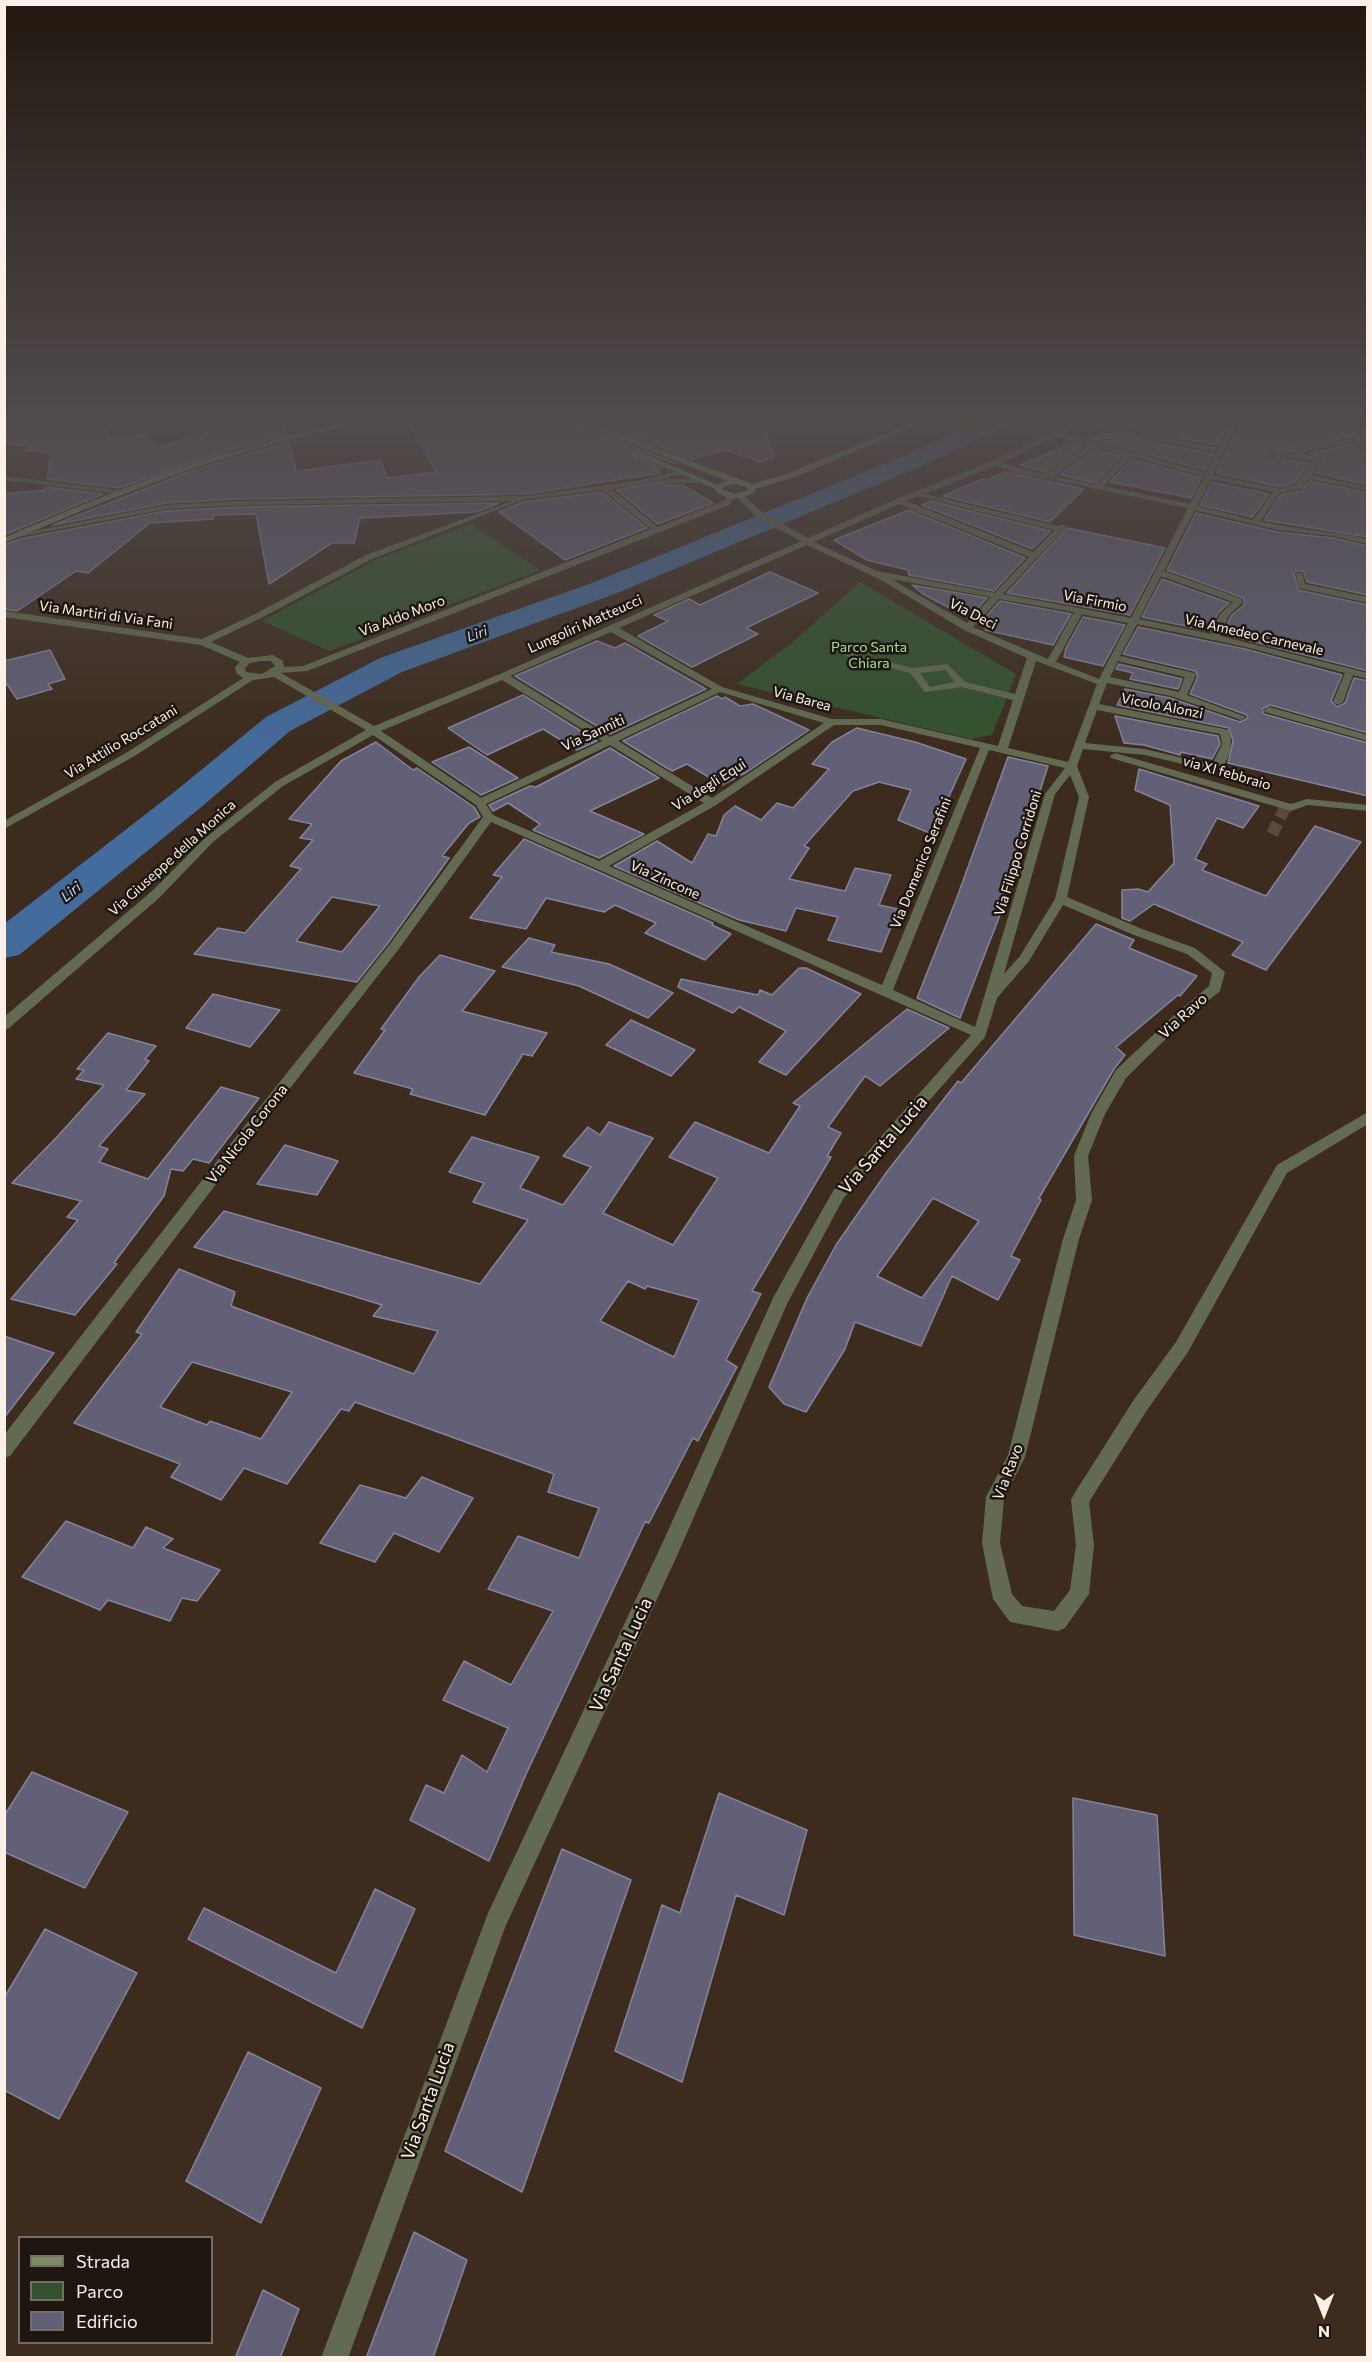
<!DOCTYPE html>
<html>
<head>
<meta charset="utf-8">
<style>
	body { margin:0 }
	#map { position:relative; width:1372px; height:2362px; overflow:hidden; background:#3d2c1e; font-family:Commissioner,sans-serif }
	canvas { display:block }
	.frame { position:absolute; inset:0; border:6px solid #fcf0e7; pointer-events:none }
	.legend { position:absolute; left:18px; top:2236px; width:195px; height:108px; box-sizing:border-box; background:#1e1610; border:2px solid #776d66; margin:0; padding:8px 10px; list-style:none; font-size:18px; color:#fcf0e7 }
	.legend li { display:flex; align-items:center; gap:12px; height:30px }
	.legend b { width:30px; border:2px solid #776d66 }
	.north { position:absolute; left:1294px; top:2284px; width:60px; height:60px; -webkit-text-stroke:4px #1e1610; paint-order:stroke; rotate:180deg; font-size:16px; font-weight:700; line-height:24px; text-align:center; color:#fcf0e7 }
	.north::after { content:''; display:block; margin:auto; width:21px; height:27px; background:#fcf0e7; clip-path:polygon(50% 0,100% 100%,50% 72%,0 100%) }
</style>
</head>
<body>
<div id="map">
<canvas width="1372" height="2362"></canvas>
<div class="frame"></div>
<ul class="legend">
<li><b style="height:8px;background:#7d8b62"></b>Strada</li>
<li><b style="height:16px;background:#31522c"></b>Parco</li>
<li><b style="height:16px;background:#616076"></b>Edificio</li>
</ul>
<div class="north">N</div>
</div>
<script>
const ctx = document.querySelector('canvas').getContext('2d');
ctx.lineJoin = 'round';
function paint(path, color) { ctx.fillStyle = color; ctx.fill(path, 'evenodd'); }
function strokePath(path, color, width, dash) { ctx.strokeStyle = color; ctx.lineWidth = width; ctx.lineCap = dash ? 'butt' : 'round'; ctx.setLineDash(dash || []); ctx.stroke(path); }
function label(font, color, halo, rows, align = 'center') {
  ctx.font = font + ' Commissioner,sans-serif'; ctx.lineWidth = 5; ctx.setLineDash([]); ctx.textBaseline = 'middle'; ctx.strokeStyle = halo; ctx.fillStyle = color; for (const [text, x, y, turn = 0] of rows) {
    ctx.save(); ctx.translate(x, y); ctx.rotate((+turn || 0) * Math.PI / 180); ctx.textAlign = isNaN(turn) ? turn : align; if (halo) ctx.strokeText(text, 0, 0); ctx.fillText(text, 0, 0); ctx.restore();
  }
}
const green = new Path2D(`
	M471 524 540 570 330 651 262 621 375 560Z
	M860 582 1016 674 992 735 971 739 737 684 794 641Z`);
const river = new Path2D(`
	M987 418H1018L1014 423 919 467 612 595 402 672 290 731 199 809 19 955 4 958V924L173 793 266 717 380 658 592 583 901 457Z`);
const building = new Path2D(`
	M44 418H98L110 439 145 433 156 448 254 418H283L287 434 227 451 119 488 47 479 51 453 25 450 30 446 7 444 4 423Z
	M406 418H534L579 432 590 429 677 464 640 450 632 455 662 468 655 470 660 473 527 494 238 499 166 503 53 525 191 471 289 442 296 471 381 460 387 478 436 472Z
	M558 418H762L774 457 760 462 726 450 692 459 587 419 572 422Z
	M1120 418H1168L1165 420 1167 423 1225 433 1218 445 1118 427Z
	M1243 418H1335L1368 432V442L1349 437 1295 447 1293 452 1279 451 1283 459 1309 463 1294 483 1280 487 1216 473Z
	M1102 433H1104L1214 454 1205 470 1089 438Z
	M1074 443 1084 446 1046 472 1020 465Z
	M1348 445 1368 452V485L1316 473 1323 459 1310 453Z
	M1096 449 1120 456 1096 483 1060 475Z
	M1132 459 1201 478 1191 498 1110 482Z
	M1005 472 1010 473 1084 489 1050 522 943 496 982 479 986 480Z
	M662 481 665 485H682L713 503 658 524 616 490Z
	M1310 481 1368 493V537L1264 520 1281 495 1301 491Z
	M1212 482 1269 494 1252 517 1200 505Z
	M45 487 103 494 4 535V494L45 490Z
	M602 492 647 528 565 560 499 512 523 502Z
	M931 501 1050 531 1032 549 922 505Z
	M499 503 476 512 360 518 354 543H332L269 584 256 514 214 515 213 519 150 523 88 573 76 571 17 611 4 609V545L20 539 166 511 238 507Z
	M909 510 1025 558 994 591 909 575 908 570 867 560 834 540Z
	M1196 513 1277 532 1333 538 1368 546V595L1307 582 1303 571H1296L1294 573 1298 590 1368 605V671L1223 634 1231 616 1244 605V598L1167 570Z
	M1067 528 1165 548 1130 615 1007 593Z
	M770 572 818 593 746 628 758 634 692 667 638 636 668 621 654 615 689 599 700 605Z
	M1162 579 1229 603 1218 613 1210 631 1142 617Z
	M912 585 987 598 969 618 923 594Z
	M1000 601 1071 614 1053 645 985 630 988 626 980 623Z
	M1083 617 1125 625 1103 666 1064 657 1066 648Z
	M1138 627 1245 649 1342 675 1331 701 1337 707 1345 703 1354 678 1368 681V733L1270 705 1262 709 1264 714 1368 743V796L1228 763 1233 741 1229 728 1117 705 1125 689 1170 698 1240 722 1248 718 1247 715 1190 694 1198 676 1195 671 1123 654Z
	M597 641 615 648 625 643 706 689 610 734 515 676Z
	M50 650 65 679 48 684 52 689 17 699 4 680V661Z
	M1119 664 1182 679 1178 689 1130 679 1133 673 1116 669Z
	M523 695 597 741 577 750 543 729 487 755 448 728Z
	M717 696 722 699 725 697 740 706 753 704 809 730 747 772 722 785 687 764 672 771 623 741Z
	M1115 716 1218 736 1220 744 1212 759 1181 752 1180 755 1144 745 1124 743Z
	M857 728 915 742 966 759 932 834 898 820 911 790 879 782 853 791 804 846 809 848 789 879 845 891 855 868 891 875 879 905 898 909 881 952 828 940 838 917 796 908 786 931 739 920 614 866 657 841 692 863 708 834 716 836 724 815 735 806 761 820 777 803 793 808 829 769 812 764 832 742Z
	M376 742 413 770 417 768 474 807 480 817 469 823 442 856 449 858 388 943 357 982 194 954 218 928 245 933 301 869 290 866 313 840 300 838 312 824 289 819 341 761ZM332 897 380 906 342 952 296 941Z
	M469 747 518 778 481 795 432 762Z
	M610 748 659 778 590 811 644 834 599 858 533 830 540 824 508 803 493 811 489 805 530 786 536 787Z
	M1008 757 1048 766 1002 910 960 1018 917 998 956 900Z
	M1139 769 1259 806 1243 828 1217 818 1195 859 1207 864 1202 870 1266 896 1315 826 1361 842 1266 970 1232 955 1243 942 1154 904 1130 921 1122 918V890L1138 889 1148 892 1174 863 1170 805 1135 790Z
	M524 839 713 923 712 925 731 934 705 960 645 933 656 923 615 905 604 912 546 898 526 929 470 918 502 877 493 875Z
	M1096 924 1134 940 1129 948 1197 976 1180 996 1178 995 1116 1047 1125 1055 1114 1069 1039 1198 1041 1200 1011 1256 1020 1260 998 1300 952 1276 921 1346 855 1322 845 1349 806 1412 784 1404 769 1387 807 1298 836 1245 886 1173 958 1081 961 1083ZM933 1198 979 1221 922 1298 877 1276Z
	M529 938 555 945 551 952 609 964 673 993 648 1018 579 986 502 967Z
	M440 955 495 971 462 1011 547 1033 532 1056 523 1054 485 1115 410 1094 413 1089 354 1073 385 1030 381 1029 419 977Z
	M799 968H806L861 994 786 1075 759 1062 786 1031 739 1007 733 1013 678 987 681 979 758 995 760 990 772 995Z
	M213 994 280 1010 250 1047 186 1028Z
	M907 1009 949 1028 880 1086 865 1076 828 1127 841 1133 827 1156 831 1157 752 1291 761 1294 726 1360 737 1367 698 1441 693 1438 649 1523 645 1522 527 1772 489 1861 410 1820 426 1785 444 1793 462 1755 487 1772 508 1728 443 1700 464 1661 511 1685 553 1611 488 1589 518 1536 579 1558 599 1508 548 1492 554 1474 355 1402 349 1411 341 1409 287 1484 244 1468 221 1500 171 1477 180 1464 74 1423 142 1334 136 1332 179 1269 235 1292 231 1306 414 1374 438 1331 373 1316 382 1305 194 1247 224 1211 480 1284 528 1220 473 1202 484 1183 449 1172 472 1137 539 1157 520 1188 563 1205 591 1167 563 1156 588 1127 600 1135 609 1122 653 1138 603 1213 673 1245 718 1178 669 1157 695 1122 769 1153 800 1106 793 1103ZM628 1281 645 1289 647 1286 699 1300 674 1357 600 1321ZM192 1362 292 1392 261 1439 210 1421 207 1425 160 1407Z
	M631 1020 695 1050 671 1076 606 1045Z
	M108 1033 156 1046 145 1059 149 1061 126 1090 145 1094 99 1146 108 1149 99 1162 148 1179 221 1087 259 1098 209 1163 193 1159 183 1171 171 1169 164 1196 114 1263 117 1264 75 1315 11 1299 78 1220 67 1217 81 1201 12 1183 56 1138 104 1085 76 1079 84 1070 77 1069Z
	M285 1145 338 1161 317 1195 257 1184Z
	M4 1336 54 1353 4 1418Z
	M422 1477 473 1498 439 1552 394 1533 375 1562 320 1543 360 1485 406 1498Z
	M66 1521 133 1548 146 1527 173 1539 163 1548 220 1570 197 1601 182 1598 170 1621 108 1600 100 1610 22 1577Z
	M32 1772 128 1812 85 1888 4 1852V1816Z
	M719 1793 807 1830 784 1915 736 1895 682 2082 615 2051 662 1905 680 1913Z
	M1073 1798 1157 1815 1165 1956 1074 1935Z
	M562 1849 631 1880 522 2192 445 2151Z
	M375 1889 415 1909 362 2028 188 1939 204 1908 336 1973Z
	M45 1929 137 1973 59 2119 4 2090V1998Z
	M248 2052 321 2088 261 2223 186 2181Z
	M414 2232 467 2260 433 2358H366Z
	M263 2290 299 2309 280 2358H235Z`);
const streetTunnelFar1 = new Path2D(`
	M1268 453 1283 455`);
const streetTunnel = new Path2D(`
	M1272 834 1286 806`);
const street = new Path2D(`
	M898 418H908L921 424 915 425Z
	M1084 418H1093L1088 422 1105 427 1219 448 1228 431 1167 421 1171 419 1230 427 1234 418H1241L1213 475 1280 489 1295 485 1313 461 1283 457 1280 453 1295 454V449L1349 439 1368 445V450L1348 443 1302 452 1321 460 1312 475 1368 487V491L1309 479 1301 489 1280 493 1260 521C1296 530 1332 531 1368 539V544L1333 536 1278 530 1195 510 1164 571 1242 599V603L1229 615 1220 636 1368 673V679L1353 675 1343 702 1338 705 1333 702 1345 673 1246 647 1137 624 1120 656 1194 673 1196 675 1187 695 1246 717 1241 720 1171 696 1107 683 1099 704 1229 730C1234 742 1229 766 1216 772L1145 755 1083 749 1077 766 1089 797 1067 897 1142 929 1195 948 1225 972 1220 991 1182 1023 1126 1078 1105 1114 1088 1156 1092 1200 1079 1239 1025 1457 1004 1498 1000 1543 1012 1594 1022 1606 1054 1611 1070 1590 1076 1545 1071 1500 1074 1494 1133 1401 1176 1342 1277 1165 1368 1112V1124L1287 1173 1188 1352 1145 1413 1089 1502 1094 1545 1089 1594 1065 1628 1058 1631 1010 1622 993 1599 982 1543 986 1497 1008 1455 1063 1239 1076 1200 1074 1156 1091 1114 1116 1070 1172 1017 1209 986 1212 973 1187 954 1134 935 1063 905 1029 961 997 998 985 1037 843 1199 787 1304 676 1558 506 1925 348 2358H321L488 1913 662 1544 774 1296 833 1191 971 1035 491 822 398 950 241 1151 10 1456 4 1458V1435L231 1143 390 944 483 817 476 805 373 735 283 786 213 842 159 898 9 1028 4 1030V1017L151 892 205 838 275 782 366 730 274 677 253 680 133 757 4 829V821L126 753 243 678 236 673 235 667 240 662 201 645 4 617V611L202 639 257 613 366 555 512 501 238 505 166 509 18 537 14 535 166 505 238 501 527 496 641 480 681 470H684V474L641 484 611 489 658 527 723 501 730 494H742L764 514 808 538 896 499 985 464ZM1082 424 1104 431 1217 452 1206 473 1064 433ZM1058 436 1089 445 1046 474 1001 463ZM1096 447 1124 455 1097 485 1054 476ZM1131 456 1204 477 1190 504 1104 486ZM995 466 1010 471 1188 508 1131 618 1003 594 1065 528V524L1057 526 925 494ZM1211 479 1273 492 1253 520 1197 506ZM603 490 651 529 303 666 284 667 283 661 273 655 248 658 211 642 263 617 372 559 522 500ZM918 496 1054 530 1033 552 906 501ZM736 497 758 518 801 541 500 674 374 726 281 673 307 671 729 505ZM899 504 1029 557 995 593 877 571 814 542ZM807 545 881 580 964 630 1027 658 1015 694 965 682 947 664 913 668 844 651 839 654 910 673 925 692 962 687 1013 700 998 746 881 719H832L722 687 619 628ZM1161 576 1233 602 1220 614 1211 634 1139 619ZM891 579 991 597 967 623ZM999 599 1074 612 1048 659 973 627ZM1082 614 1128 623 1099 679 1056 662ZM611 632 712 689 610 737 510 676ZM260 661H271L275 666 262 674 246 672 245 668 250 663ZM1036 661 1097 684 1068 762 1008 748ZM1118 661 1185 677 1179 692 1110 677ZM945 670 955 682 930 687 920 673ZM502 680 602 741 481 798 381 731ZM720 692 824 723 712 798 618 741ZM1097 710 1220 734 1222 744 1212 765 1145 749 1085 743ZM834 725H881L980 748 882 985 609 866 716 805ZM610 745 704 803 599 861 493 815 486 804ZM989 750 1065 768 1045 794 975 1027 893 990ZM1070 775 1079 797 1055 899 1020 956 1004 974 1055 794Z
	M4 476 118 490 122 492 118 494 4 480Z
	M668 479H700L704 481 700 483H665L664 481Z
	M1296 573H1302L1305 584 1368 597V603L1298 588Z
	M1269 707 1368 735V741L1265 712 1264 710Z
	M1115 753 1291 804 1307 799 1368 805V811L1308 805 1291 811 1111 758 1110 756Z`);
const secondary = new Path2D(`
	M368 418H382L284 441 190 469 98 504 4 543V538C122 486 241 442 368 418Z
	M536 418H548L572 424 586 421 752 484 789 473 924 418H933L795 477 755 489 756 491C745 500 723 502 715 489L634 454 641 452 717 485 727 481 590 427 580 430ZM736 484 746 487 748 490 735 494 722 489 725 486Z`);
const farStreetnames = [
	["Via Firmio",1095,601,11],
	["Via Deci",973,614,27],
	["Via Martiri di Via Fani",106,615,8],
	["Via Aldo Moro",402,616,-21],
	["Lungoliri Matteucci",585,624,-24],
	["Via Amedeo Carnevale",1254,635,13],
	["Via Barea",802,699,15],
	["Vicolo Alonzi",1162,706,11],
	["Via Sanniti",593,733,-25],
	["Via Attilio Roccatani",121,742,-31],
	["via XI febbraio",1227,773,16],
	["Via degli Equi",709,785,-32],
	["Via Filippo Corridoni",1018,853,-73],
	["Via Giuseppe della Monica",172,858,-42],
	["Via Domenico Serafini",921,863,-68],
	["Via Zincone",665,880,24]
];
const farWaternames = [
	["Liri",477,634,-20],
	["Liri",71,892,-39]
];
const farParknames = [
	["Parco Santa",869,647],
	["Chiara",869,663]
];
const streetNames = [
	["Via Ravo",1183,1016,-42],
	["Via Nicola Corona",247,1134,-52],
	["Via Ravo",1008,1472,-69]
];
const nearStreetnames = [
	["Via Santa Lucia",883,1145,-49],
	["Via Santa Lucia",621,1655,-65],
	["Via Santa Lucia",428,2101,-70]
];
paint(green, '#31522c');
paint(river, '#436b9c');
paint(building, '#616076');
strokePath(building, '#83839b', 1.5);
strokePath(streetTunnelFar1, '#5a493c', 8, [8, 4]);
strokePath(streetTunnel, '#5a493c', 12, [12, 6]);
paint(street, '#626b51');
paint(secondary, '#7d8b62');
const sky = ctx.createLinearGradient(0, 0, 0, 749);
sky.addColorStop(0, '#221810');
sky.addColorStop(0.56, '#514b4c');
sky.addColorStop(1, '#514b4c00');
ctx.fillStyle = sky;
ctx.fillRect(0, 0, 1372, 749);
label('14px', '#fcf0e7', '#1e1610', farStreetnames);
label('italic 14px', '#c3dbf9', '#1e1610', farWaternames);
label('14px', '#a0e095', '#1e1610', farParknames);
label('15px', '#fcf0e7', '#1e1610', streetNames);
label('18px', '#fcf0e7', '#1e1610', nearStreetnames);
</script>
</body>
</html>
